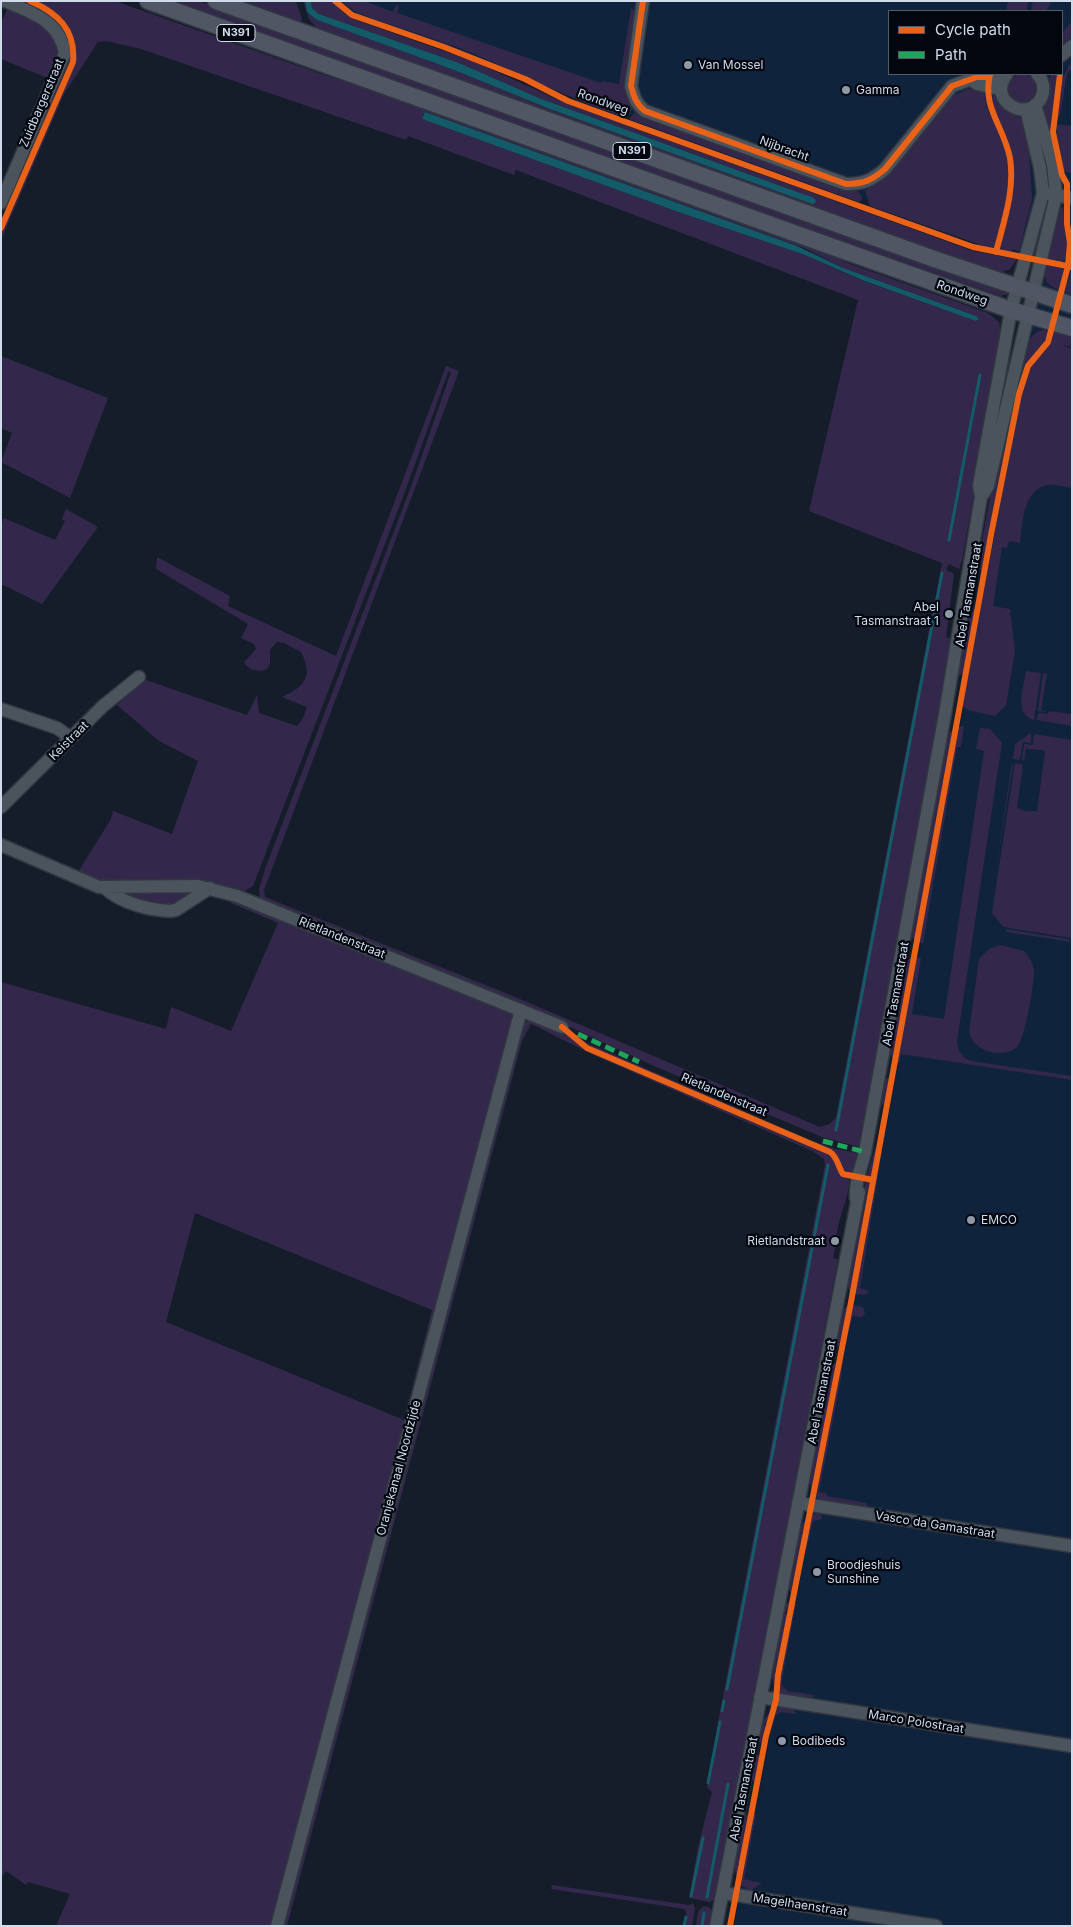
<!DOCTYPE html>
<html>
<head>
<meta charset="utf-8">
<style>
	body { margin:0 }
	#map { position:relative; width:1073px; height:1927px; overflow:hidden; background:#141d29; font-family:Inter,sans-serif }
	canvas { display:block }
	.frame { position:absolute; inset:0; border:2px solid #d0dbeb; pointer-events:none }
	.legend { position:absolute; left:888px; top:10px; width:175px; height:65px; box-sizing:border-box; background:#02060f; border:1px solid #545b67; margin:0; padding:6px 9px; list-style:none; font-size:15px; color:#d0dbeb }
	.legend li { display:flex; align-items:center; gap:10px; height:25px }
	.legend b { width:25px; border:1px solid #545b67 }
</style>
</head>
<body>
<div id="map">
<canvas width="1073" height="1927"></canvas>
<div class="frame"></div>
<ul class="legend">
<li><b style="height:6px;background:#ea6118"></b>Cycle path</li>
<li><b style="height:6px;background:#20a55d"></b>Path</li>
</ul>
</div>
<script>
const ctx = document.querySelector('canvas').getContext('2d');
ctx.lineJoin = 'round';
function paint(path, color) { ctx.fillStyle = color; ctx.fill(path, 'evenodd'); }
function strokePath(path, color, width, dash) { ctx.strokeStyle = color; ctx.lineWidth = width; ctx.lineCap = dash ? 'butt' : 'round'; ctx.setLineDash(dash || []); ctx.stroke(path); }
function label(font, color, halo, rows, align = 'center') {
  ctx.font = font + ' Inter,sans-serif'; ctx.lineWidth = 4.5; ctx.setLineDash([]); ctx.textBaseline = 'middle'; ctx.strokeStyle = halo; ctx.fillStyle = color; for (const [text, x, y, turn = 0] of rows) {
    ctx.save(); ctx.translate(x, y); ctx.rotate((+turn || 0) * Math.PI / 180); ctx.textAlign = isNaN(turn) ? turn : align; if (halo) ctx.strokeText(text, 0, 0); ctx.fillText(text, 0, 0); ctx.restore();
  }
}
const built = new Path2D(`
	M320 1H1072V1926H734L917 968 1044 263 837 190ZM889 11H1062V74H889Z`);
const green = new Path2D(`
	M17 1C29 1 42 8 53 15 85 37 66 68 55 95 48 112 41 129 34 146H31L67 38 54 20Z
	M36 1H115L324 75 404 99 807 244 850 264 988 313 999 322 1002 341 962 560 959 569 949 564 946 570 954 574 946 637 953 639 859 1147 822 1137 654 1066 553 1019 260 899 259 889 265 869 412 484 451 372H448L406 489 253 886 241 893 242 890 193 879 106 882 78 872 111 819 113 811 172 834 198 761 159 741 117 705 143 679 247 715 257 695 259 713 297 726 303 718 307 707 282 697C304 687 314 677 301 652L284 643 277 642 270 650V664L267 669C259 673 248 670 244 662L256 649 254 644 241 638 248 624 156 569 157 557 230 596 228 606 336 656 446 366 459 371 278 853 264 890 265 897 513 996 820 1127 830 1124 836 1117 942 563 809 511 858 300 516 170 514 175 408 136 406 140 141 49 106 41 98 42 64 94 1 240V231L75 61C78 31 63 13 36 1ZM425 112 806 249 843 268 976 316 978 321 861 280 805 255 684 214 422 119Z
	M165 1H199L1006 291 1008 294 1001 296 858 246 816 235Z
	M237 1H296L302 19 300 26Z
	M303 1H305L307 12 317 20 454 70 550 109 807 202 812 204 803 194 539 98 459 63 319 14 312 8 311 1H331L344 13 359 21 475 62 565 103 973 251 1017 259 1010 269 997 274 318 29 309 19Z
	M341 1H364L393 12 396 5 399 6 397 13 601 83 602 81 619 84 631 8 636 13 626 77V85L633 104 632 110 620 116C569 98 521 74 472 53 434 38 394 27 356 12Z
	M1008 1H1028L1027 11H1006Z
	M1033 1H1052L1046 11H1031Z
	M8 8 49 28 59 50 49 77H45L1 59V23Z
	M1072 21V36L1062 45V33Z
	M1072 61V69L1067 73 1060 115 1055 124 1072 126V173L1063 171C1056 134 1050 94 1072 61Z
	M1051 74H1058C1054 107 1043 152 1064 181L1063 184 1061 183 1042 108Z
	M1008 88a14 14 0 1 1 28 0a14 14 0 1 1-28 0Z
	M968 89 985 91C983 111 1000 129 1005 148 1014 181 1003 213 996 246L992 249 870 206 865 191 887 174 950 97Z
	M990 92 1022 120 1029 151 1032 199 1019 251 1013 249 1011 254 1000 250C1005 216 1017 188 1011 154 1008 134 988 108 990 92Z
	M636 112 845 189C854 191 861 189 862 200L859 202 629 119Z
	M1047 207 1038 259 1032 258Z
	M1063 207 1068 243 1065 260 1060 263 1043 260 1056 212Z
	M1043 264 1064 269 1060 290C1047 286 1042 278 1043 264Z
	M1072 270V294L1064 292Z
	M1050 329C1043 349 1026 362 1019 383L982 570 977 569 990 497 1004 447 1015 389 1028 341 1038 331Z
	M1054 329 1072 334V347L1061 344 1072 349V488C1064 487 1055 484 1048 485 1023 489 1022 524 1020 543L1009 541 1007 548 1002 547 993 606 1010 609 1015 651 1006 705 995 716 968 710 962 706 1023 385C1029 364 1047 351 1054 329Z
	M1 356 108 398 70 498 1 462 12 433 1 428Z
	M66 509 98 527 42 604 1 584V525L4 518 55 540 65 521 62 519Z
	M975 606 964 673 958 676 967 623Z
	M1026 671 1041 673 1034 720C1013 714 1024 687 1026 671Z
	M1043 673 1047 674 1041 710 1047 712 1038 711Z
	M1049 711 1072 714V726L1037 720 1038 713 1048 714Z
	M964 726 961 747H957L923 943H919L958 727Z
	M980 728 990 729 1002 743 957 1041C958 1051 961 1057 971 1061L1072 1076V1080L901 1054 899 1063H897L916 957 921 958 912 1014 944 1019 984 751 976 749Z
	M953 730 915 941 910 934 947 734Z
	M1031 733V743L1023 742 1020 760 1013 759 1015 744Z
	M1034 734 1072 740V938L1003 927 992 913 1015 763 1023 765 1017 808 1025 811H1037L1045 752 1044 750 1026 749 1024 761 1022 760 1024 744 1033 745Z
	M1012 763 1013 765 994 884Z
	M204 890C164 915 155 907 114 892Z
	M236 899 511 1010 513 1014 275 1926H56L70 1894 28 1882 26 1885 6 1871 1 1878V982L166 1029 171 1007 231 1031 278 923 231 903ZM195 1213 432 1310 404 1420 166 1322Z
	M1005 929 1067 939 1072 942 1007 932Z
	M1001 945 1024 951C1029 957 1033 963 1034 972 1034 984 1025 1039 1017 1047 1009 1054 996 1054 987 1051 978 1047 971 1042 969 1032L979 959 989 949Z
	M912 957 893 1059 889 1053 905 962Z
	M528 1020 560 1030 589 1050 828 1152 832 1156 838 1172 849 1176C850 1192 844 1204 840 1219 836 1232 836 1245 833 1258L838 1259 716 1899 710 1902 689 1898 698 1847 712 1792 707 1787 719 1717 825 1165 824 1159 812 1151 598 1057 531 1024 522 1041 287 1926H280L522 1024Z
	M576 1038 812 1141 836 1149 857 1153 853 1174 843 1169 837 1155 831 1151 620 1061Z
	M890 1077 885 1105 879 1104 883 1081Z
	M892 1089 860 1288 869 1291 865 1295 854 1294Z
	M876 1144 872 1176 870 1177 867 1176Z
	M866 1180 871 1182 850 1291 845 1283Z
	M852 1305 863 1307 865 1313 861 1317 853 1316 845 1343Z
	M848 1306 839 1348 834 1340 839 1311Z
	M842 1361 843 1362 841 1378 819 1492 827 1494V1496L867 1503V1507L863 1508 823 1501 816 1497Z
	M837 1362 831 1392 829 1394 831 1395 815 1477 812 1480 814 1481 812 1492 809 1477 829 1367Z
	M820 1512 822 1519 813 1521 806 1550 804 1549 812 1515Z
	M807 1518 803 1532H801L803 1535 791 1593 787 1586 800 1527Z
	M790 1602 785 1614 787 1615 777 1670 774 1672 776 1673 774 1686 771 1672 783 1606Z
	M794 1603H796L781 1685 788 1691 815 1695 809 1701 785 1695 778 1691Z
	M783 1707 793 1708 796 1714 781 1712 773 1717 775 1709Z
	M770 1712 766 1724 764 1723 766 1727 762 1745 757 1738 761 1723Z
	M760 1754 758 1769 755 1771 757 1772 755 1784 750 1777 753 1759Z
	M749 1813 740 1862 737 1865H739L737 1881 734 1865 742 1817Z
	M754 1813 756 1814 744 1879 762 1883 750 1891 741 1885Z
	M552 1885 689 1905 693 1903 695 1908 692 1926H686L687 1917 685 1909 551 1889Z
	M703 1906 709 1907 713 1912 710 1926H696L698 1912Z`);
const water = new Path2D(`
	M305 1H311L312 8 319 14 459 63 539 98 814 198 816 202 812 204 550 109 454 70 317 20 307 12Z
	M425 112 797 246 843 268 976 316 979 319 976 321 862 280 805 255 684 214 422 119Z`);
const stream = new Path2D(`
	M949 540 980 375
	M836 1130 942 573
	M727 1689 828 1165
	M722 1711 724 1701
	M708 1783 720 1722
	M691 1896 703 1838
	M707 1897 728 1784
	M684 1926 686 1917
	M702 1926 704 1913`);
const minor = new Path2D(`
	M643 1 631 86C634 97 636 104 645 111L846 184C864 184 872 180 885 169L952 86 977 77 1004 78
	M1062 55 1072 46
	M1007 74C985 102 1031 125 1042 96 1045 87 1043 80 1037 74
	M972 80 977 84 1000 89
	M1050 194 1072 198
	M1 203 65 53C59 20 32 13 5 1
	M981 497 988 486 1056 195 1053 164 1035 105
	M1 709 57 728 71 738
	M1 807 103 706 139 677
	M1 845 99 887 198 886 237 896 562 1027
	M105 888C121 903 149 910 170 911L176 910 210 888
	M856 1199C855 1179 861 1170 865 1152L945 714 981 497 979 485 1011 310 1043 193 1040 168 1026 109
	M798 1503 1072 1546
	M760 1697 1072 1746
	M723 1893 936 1926
	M277 1926 521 1010
	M716 1926 859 1192`);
const major = new Path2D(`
	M148 1 819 242 1011 310 1072 328
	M216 1 937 260 1072 305`);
const quiet = new Path2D(`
	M578 1034 639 1062
	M823 1141 865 1152`);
const cycleway = new Path2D(`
	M335 1 352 15 444 47 525 79 568 101 626 122 973 247 1072 267
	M643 1 631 86C634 97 636 104 645 111L846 184C864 184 872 180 885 169L952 86 977 77H989
	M990 74C982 109 1003 124 1010 158 1015 190 1004 221 996 252
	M1 228 73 62C76 30 58 13 30 1
	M562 1027 587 1048 830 1152C837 1156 838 1167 843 1174L873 1180
	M730 1926 766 1736 776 1700 778 1675 851 1302 991 535 1019 394 1028 366 1048 342 1068 266 1070 243 1067 224V184L1062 175 1053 132 1060 74`);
const markers = [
	[688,65,5,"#8e98a7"],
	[846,90,5,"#8e98a7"],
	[949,614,5,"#8e98a7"],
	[971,1220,5,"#8e98a7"],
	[835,1241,5,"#8e98a7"],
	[817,1572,5,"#8e98a7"],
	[782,1741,5,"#8e98a7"]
];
const shields = [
	[236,33,38],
	[632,151,38]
];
const shieldNames = [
	["N391",236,33],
	["N391",632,151]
];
const poiNames = [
	["Van Mossel",698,65],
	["Gamma",856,90],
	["Abel",939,607,"right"],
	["Tasmanstraat 1",939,621,"right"],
	["EMCO",981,1220],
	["Rietlandstraat",825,1241,"right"],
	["Broodjeshuis",827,1565],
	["Sunshine",827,1579],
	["Bodibeds",792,1741]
];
const streetNames = [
	["Rondweg",603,102,20],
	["Zuidbargerstraat",42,103,-67],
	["Nijbracht",784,149,20],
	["Rondweg",962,293,19],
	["Abel Tasmanstraat",969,595,-80],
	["Keistraat",69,741,-45],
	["Rietlandenstraat",342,938,22],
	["Abel Tasmanstraat",896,994,-80],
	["Rietlandenstraat",724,1095,23],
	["Abel Tasmanstraat",822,1392,-79],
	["Oranjekanaal Noordzijde",399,1468,-75],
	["Vasco da Gamastraat",935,1525,9],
	["Marco Polostraat",916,1722,9],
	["Abel Tasmanstraat",744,1789,-79],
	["Magelhaenstraat",800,1905,9]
];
paint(built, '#10233d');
paint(green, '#33284c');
paint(water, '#145b69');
strokePath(stream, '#145b69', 3);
strokePath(minor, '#303741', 15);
strokePath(major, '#303741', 19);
strokePath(minor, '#4b535c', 12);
strokePath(major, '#505663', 16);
strokePath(quiet, '#20a55d', 5, [10, 5]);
strokePath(cycleway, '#ea6118', 6);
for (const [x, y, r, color] of markers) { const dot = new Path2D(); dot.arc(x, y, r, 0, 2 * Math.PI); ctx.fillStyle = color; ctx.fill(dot); strokePath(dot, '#02060f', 2); }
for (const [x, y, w] of shields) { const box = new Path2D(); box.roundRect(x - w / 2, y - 8.5, w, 17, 4); ctx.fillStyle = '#02060f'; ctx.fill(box); strokePath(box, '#d0dbeb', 1); }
label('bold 11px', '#d0dbeb', null, shieldNames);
label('12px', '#d0dbeb', '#02060f', poiNames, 'left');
label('12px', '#d0dbeb', '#02060f', streetNames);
</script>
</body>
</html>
